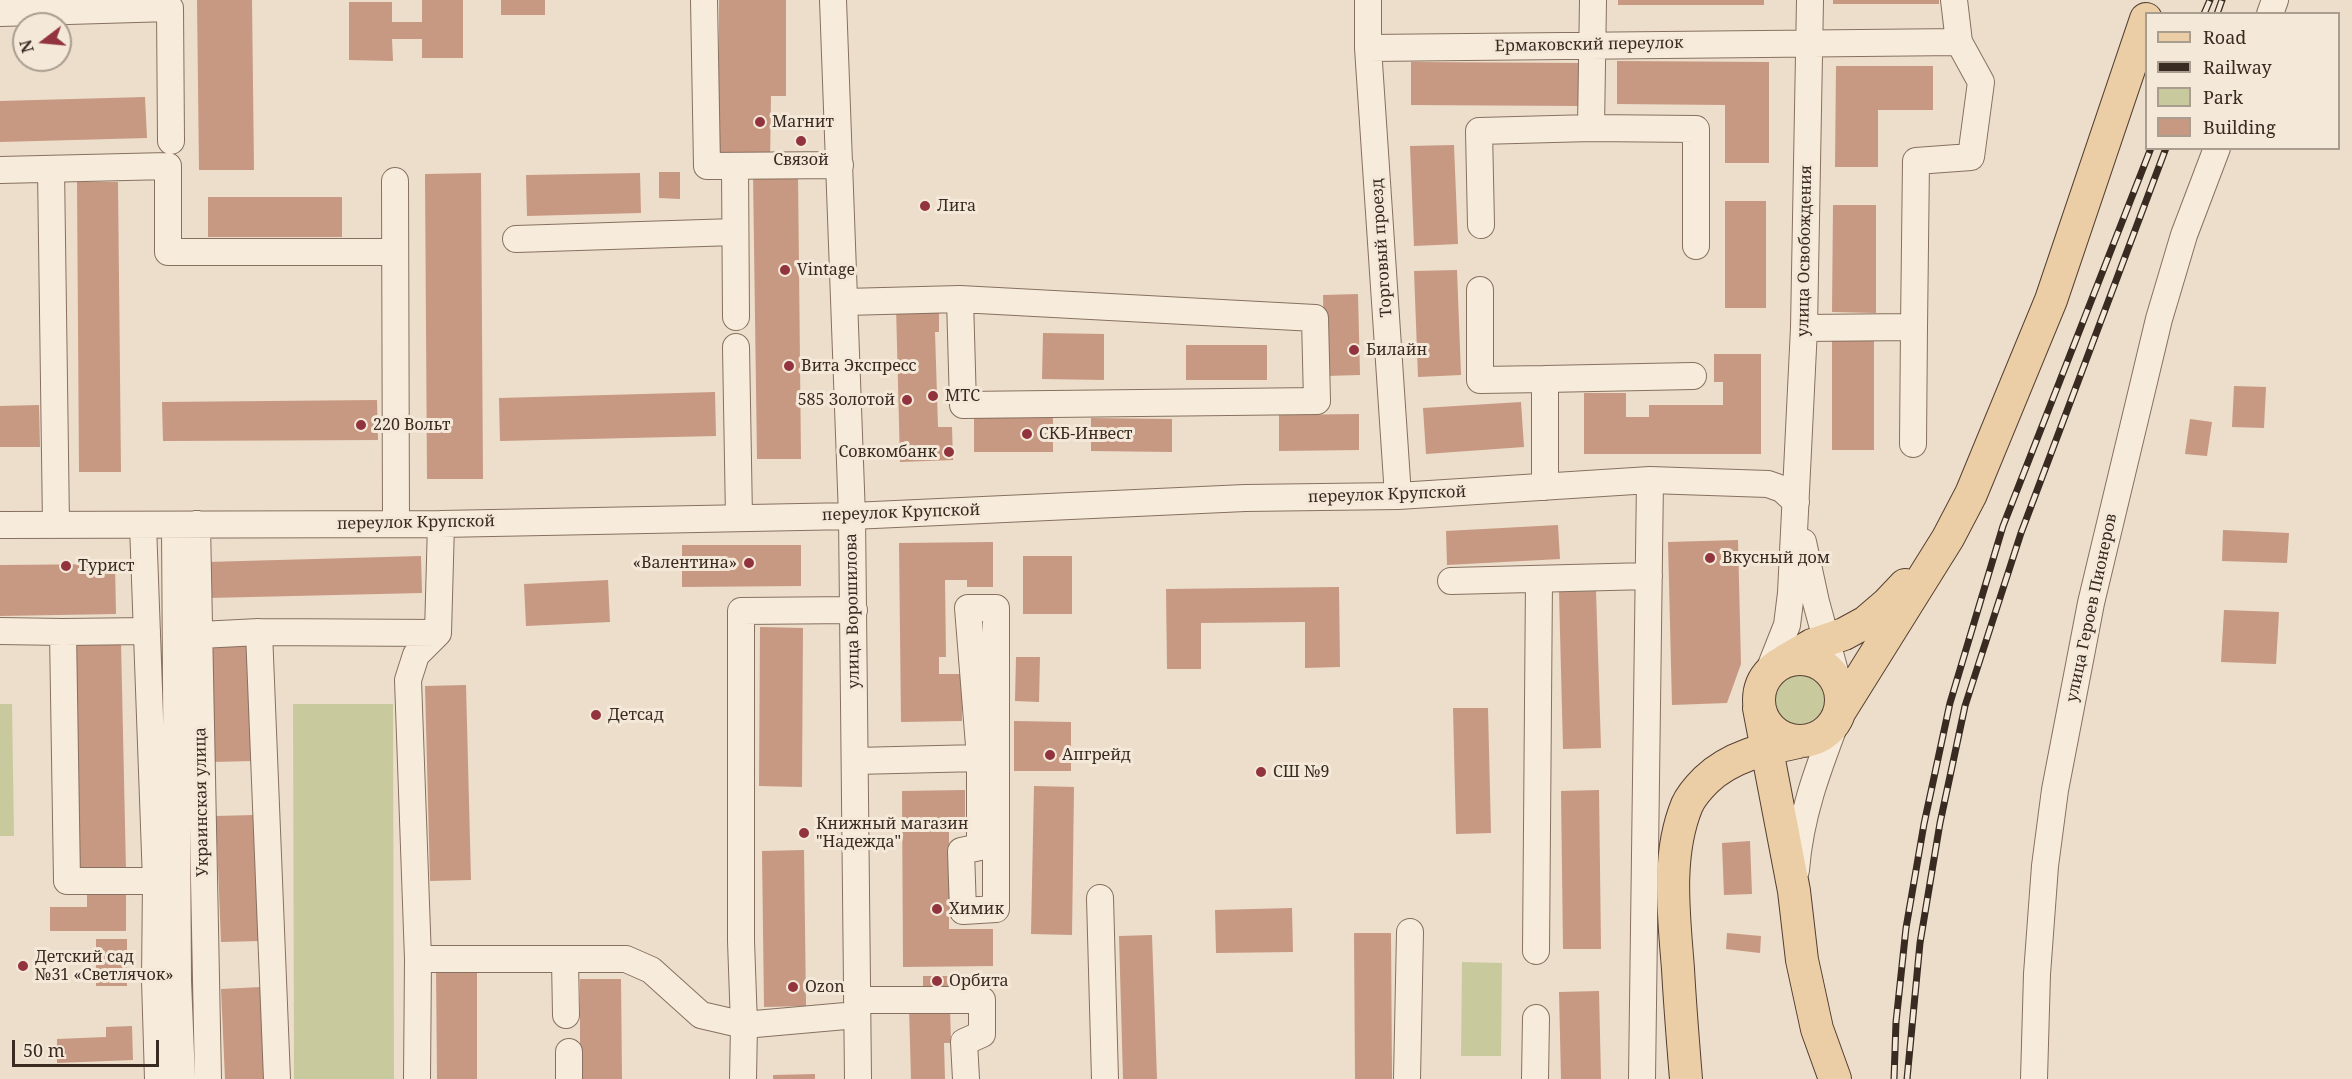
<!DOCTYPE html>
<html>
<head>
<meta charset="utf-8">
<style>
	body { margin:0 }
	#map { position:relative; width:2352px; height:1079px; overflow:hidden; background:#ecdeca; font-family:"Noto Serif",serif }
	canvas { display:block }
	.legend { position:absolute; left:2145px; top:12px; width:195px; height:138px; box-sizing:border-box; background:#f4e9d9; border:2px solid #a99d90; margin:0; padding:8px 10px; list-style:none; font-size:18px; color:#392a22 }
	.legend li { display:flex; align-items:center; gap:12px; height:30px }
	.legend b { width:30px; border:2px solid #a99d90 }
	.north { position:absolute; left:12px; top:12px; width:60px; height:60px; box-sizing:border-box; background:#f4e9d9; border:2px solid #a99d90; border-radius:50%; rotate:254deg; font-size:16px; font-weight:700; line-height:24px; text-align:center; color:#392a22 }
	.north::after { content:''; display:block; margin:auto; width:21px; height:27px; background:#92343e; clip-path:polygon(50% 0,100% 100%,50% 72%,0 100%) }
	.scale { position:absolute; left:12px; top:1040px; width:147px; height:27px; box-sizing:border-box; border:3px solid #392a22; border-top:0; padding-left:8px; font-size:18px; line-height:21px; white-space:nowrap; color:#392a22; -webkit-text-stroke:4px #f4e9d9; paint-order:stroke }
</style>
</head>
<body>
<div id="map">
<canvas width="2352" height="1079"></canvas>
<ul class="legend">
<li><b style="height:8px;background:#ebcea5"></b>Road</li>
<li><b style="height:8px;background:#392a22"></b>Railway</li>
<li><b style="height:16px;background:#c9c99e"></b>Park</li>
<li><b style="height:16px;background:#c79882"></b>Building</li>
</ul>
<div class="north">N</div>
<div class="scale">50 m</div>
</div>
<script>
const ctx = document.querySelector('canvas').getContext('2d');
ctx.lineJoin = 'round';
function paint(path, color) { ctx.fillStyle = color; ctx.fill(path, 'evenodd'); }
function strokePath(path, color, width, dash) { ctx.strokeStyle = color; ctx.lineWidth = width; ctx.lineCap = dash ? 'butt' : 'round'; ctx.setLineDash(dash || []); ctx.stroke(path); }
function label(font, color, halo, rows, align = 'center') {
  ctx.font = font + ' "Noto Serif",serif'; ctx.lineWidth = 6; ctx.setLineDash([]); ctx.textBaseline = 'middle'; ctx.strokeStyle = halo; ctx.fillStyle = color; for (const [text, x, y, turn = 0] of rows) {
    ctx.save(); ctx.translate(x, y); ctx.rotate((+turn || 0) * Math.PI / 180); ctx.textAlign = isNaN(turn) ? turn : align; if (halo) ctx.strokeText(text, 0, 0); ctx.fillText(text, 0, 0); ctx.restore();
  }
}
const green = new Path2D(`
	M1772 697a27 27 0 1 1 54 0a27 27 0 1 1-54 0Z
	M0 704H12L14 836H0Z
	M293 704H393L394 1079H294Z
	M1462 962 1502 963 1501 1056H1461Z`);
const building = new Path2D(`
	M197 0H252L254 170H199Z
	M422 0H463V58H422V39H392L393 61 349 60V2H392V22H422Z
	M501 0H545V15H501Z
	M719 0H786V96H771L770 164H719Z
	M1618 0H1764V5H1618Z
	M1833 0H1939V4H1833Z
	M1617 61 1769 62V163H1725V105L1617 104Z
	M1411 62 1580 63V106L1411 105Z
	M1836 66H1933V110H1878V167H1835Z
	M145 97 147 138 0 142V101Z
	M1454 145 1458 244 1414 246 1410 146Z
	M659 172H680V199L659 198Z
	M481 173 483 479H427L425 174Z
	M640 173 641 213 527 216 526 175Z
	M753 173H798L801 459H757Z
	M77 182H118L121 472H79Z
	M208 197H342V237H208Z
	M1725 201H1766V308H1725Z
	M1833 205H1876V313L1832 312Z
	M1457 270 1461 375 1418 377 1414 271Z
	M1358 294 1360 375 1325 376 1323 295Z
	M939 305V332H935L938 427H952L953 460 900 462 896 306Z
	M1043 333 1104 334V380L1042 379Z
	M1832 341H1874V450H1832Z
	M1186 345H1267V380H1186Z
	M1714 354H1761V454H1584V393H1626V417H1649V405H1723V382H1714Z
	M2234 386 2266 387 2264 428 2232 427Z
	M715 392 716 436 500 441 499 398Z
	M377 400 378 440 163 441 162 402Z
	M1521 402 1524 447 1426 454 1423 408Z
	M39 405 40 447H0V406Z
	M1359 414V450L1279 451V415Z
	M974 418H1053V452H974Z
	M1091 418 1172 419V452L1091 451Z
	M2190 419 2212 422 2207 456 2185 454Z
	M1558 525 1560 559 1447 565 1446 531Z
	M2223 530 2289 533 2287 563 2222 561Z
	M1738 540 1741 664 1727 703 1672 705 1668 542Z
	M993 542V587H967V580H945L946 657H939V674H962V721L901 722 899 543Z
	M682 545H801V586L682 587Z
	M421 556 422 593 208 598 207 562Z
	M1023 556H1072V614H1023Z
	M115 564 116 614 0 616V565Z
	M608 580 610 622 526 626 524 584Z
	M1339 587 1340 667 1305 668V622L1201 623V669H1167L1166 589Z
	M1596 591 1601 748 1563 749 1559 592Z
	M2224 610 2279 612 2276 664 2221 662Z
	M760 627 803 628 802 787 759 786Z
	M121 641 126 871 80 872 75 642Z
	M249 643 253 761 212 762 208 645Z
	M1016 657H1040L1039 702 1015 701Z
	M466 685 471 880 430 881 425 686Z
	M1453 708H1488L1491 833 1456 834Z
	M1014 721 1071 722V771H1014Z
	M1034 786 1074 787 1072 935 1031 934Z
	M965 790V832H949V929H993V966L903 967 902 791Z
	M1599 790 1601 949H1563L1561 791Z
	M254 815 259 941 221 942 216 816Z
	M1750 841 1752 894 1724 895 1722 843Z
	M804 850 806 1006 764 1007 762 851Z
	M87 891H126V931H50V907H87Z
	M1292 908 1293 952 1216 953 1215 910Z
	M1354 933H1391L1392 1079H1355Z
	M1727 933 1761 936 1760 953 1726 949Z
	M1152 935 1157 1079H1123L1119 936Z
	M96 939H127V986H96Z
	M436 968H477V1079H437Z
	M923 976H953V987L923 986Z
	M580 979H621L622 1079H580Z
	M261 987 266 1079H225L221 989Z
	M1599 991 1601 1079H1561L1559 992Z
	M950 1007 951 1043H944L945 1079H911L909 1008Z
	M132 1026 133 1060 57 1063V1039L106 1037V1027Z
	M815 1074V1079H773V1075Z`);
const minor = new Path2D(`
	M704 0 707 166 840 165
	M833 0 852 516 858 1079
	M1368 0V48L1398 496
	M1954 0 1959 42
	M0 13 170 8 171 141
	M2270 14 2275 0
	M1368 48 1959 42 1981 82 1971 157 1916 161 1914 327
	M1591 128 1696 129V246
	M735 166 736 317
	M51 169 56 525
	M0 170 168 166V252H395
	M395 181 396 524
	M1481 225 1479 131 1591 128 1593 0
	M516 239 735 232
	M1480 290V380L1545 379
	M845 302 960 299 963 405 1317 401 1315 318 960 299
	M1804 328 1914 327 1913 444
	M736 347 739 518
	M1545 487V379L1693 376
	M197 524 208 1079
	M0 525 441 524 852 516 1245 498 1398 496 1650 480 1768 484 1782 489 1796 502
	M143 525 156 881 155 980 158 1079
	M175 525 178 981 182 1079
	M1803 542 1816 602 1840 690
	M1451 581 1649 576
	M854 610 741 611V941L744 1025 857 1015
	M0 631 63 632
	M147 631 63 632 67 881H156
	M259 632 438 633
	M200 635 259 632 277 1079
	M1768 673 1787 625 1791 593 1804 328 1810 0
	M855 761 980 758V847L961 851 963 911 996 909V608H968L980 758
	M1796 870C1800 816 1818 769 1837 719
	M1100 898 1105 1079
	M1536 951 1539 579
	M418 959H626L651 970 701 1015 744 1025 743 1079
	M565 960 566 1015
	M857 1000H982V1034L964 1042 966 1079
	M569 1052V1079
	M417 1079 418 959 408 680 416 655 438 633 441 524
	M1407 1079 1410 932
	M1535 1079 1536 1018
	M1642 1079 1650 480
	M2034 1079 2037 974 2045 866 2055 790 2091 603 2159 319 2184 235 2217 148`);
const major = new Path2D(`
	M1759 700a41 41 0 1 1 82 0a41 41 0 1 1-82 0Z
	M1786 660 1812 645 1844 634 1866 622 1887 604 1905 585
	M1759 708 1794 891 1802 960 1817 1029 1835 1079
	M1840 711 1948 538 1971 494 2051 300 2146 19
	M1686 1079C1683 1042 1680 1006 1678 969 1674 916 1666 856 1687 805 1691 796 1699 787 1706 780 1731 756 1765 749 1798 742`);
const rail = new Path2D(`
	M2204 14 2210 0
	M2217 14 2222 0
	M1894 1079 1896 1022 1906 928 1924 824 1950 703 2003 526 2151 148
	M1907 1079 1920 943 1940 823 1965 706 2021 533 2166 148`);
const markers = [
	[760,122,6,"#92343e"],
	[801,141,6,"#92343e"],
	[925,206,6,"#92343e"],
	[785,270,6,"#92343e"],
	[1354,350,6,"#92343e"],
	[789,366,6,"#92343e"],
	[933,396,6,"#92343e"],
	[907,400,6,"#92343e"],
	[361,425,6,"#92343e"],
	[1027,434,6,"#92343e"],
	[949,452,6,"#92343e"],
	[1710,558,6,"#92343e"],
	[749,563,6,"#92343e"],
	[66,566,6,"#92343e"],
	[596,715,6,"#92343e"],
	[1050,755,6,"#92343e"],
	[1261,772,6,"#92343e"],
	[804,833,6,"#92343e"],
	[937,909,6,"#92343e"],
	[23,966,6,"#92343e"],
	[937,981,6,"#92343e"],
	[793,987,6,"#92343e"]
];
const streetNames = [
	["Ермаковский переулок",1589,45,-1],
	["Торговый проезд",1382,248,-94],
	["улица Освобождения",1805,251,-89],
	["переулок Крупской",1387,495,-2],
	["переулок Крупской",901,513,-2],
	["переулок Крупской",416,523,-1],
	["улица Героев Пионеров",2092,608,-78],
	["улица Ворошилова",853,611,-91],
	["Украинская улица",202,802,-91]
];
const poiNames = [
	["Магнит",772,122],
	["Связой",801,160,"center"],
	["Лига",937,206],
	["Vintage",797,270],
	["Билайн",1366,350],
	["Вита Экспресс",801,366],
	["МТС",945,396],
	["585 Золотой",895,400,"right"],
	["220 Вольт",373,425],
	["СКБ-Инвест",1039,434],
	["Совкомбанк",937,452,"right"],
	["Вкусный дом",1722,558],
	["«Валентина»",737,563,"right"],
	["Турист",78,566],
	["Детсад",608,715],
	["Апгрейд",1062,755],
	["СШ №9",1273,772],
	["Книжный магазин",816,824],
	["\"Надежда\"",816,842],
	["Химик",949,909],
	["Детский сад",35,957],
	["№31 «Светлячок»",35,975],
	["Орбита",949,981],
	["Ozon",805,987]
];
paint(green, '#c9c99e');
paint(building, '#c79882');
strokePath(minor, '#87705f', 28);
strokePath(major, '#553f33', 34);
strokePath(minor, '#f7ecdc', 26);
strokePath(major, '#ebcea5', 32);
strokePath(rail, '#392a22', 7);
strokePath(rail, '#f4e9d9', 4.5, [14]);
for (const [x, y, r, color] of markers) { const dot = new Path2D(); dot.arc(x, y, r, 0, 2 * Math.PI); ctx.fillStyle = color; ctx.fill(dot); strokePath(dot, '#f4e9d9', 2); }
label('16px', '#392a22', '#f4e9d9', streetNames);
label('16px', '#392a22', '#f4e9d9', poiNames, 'left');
</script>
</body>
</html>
